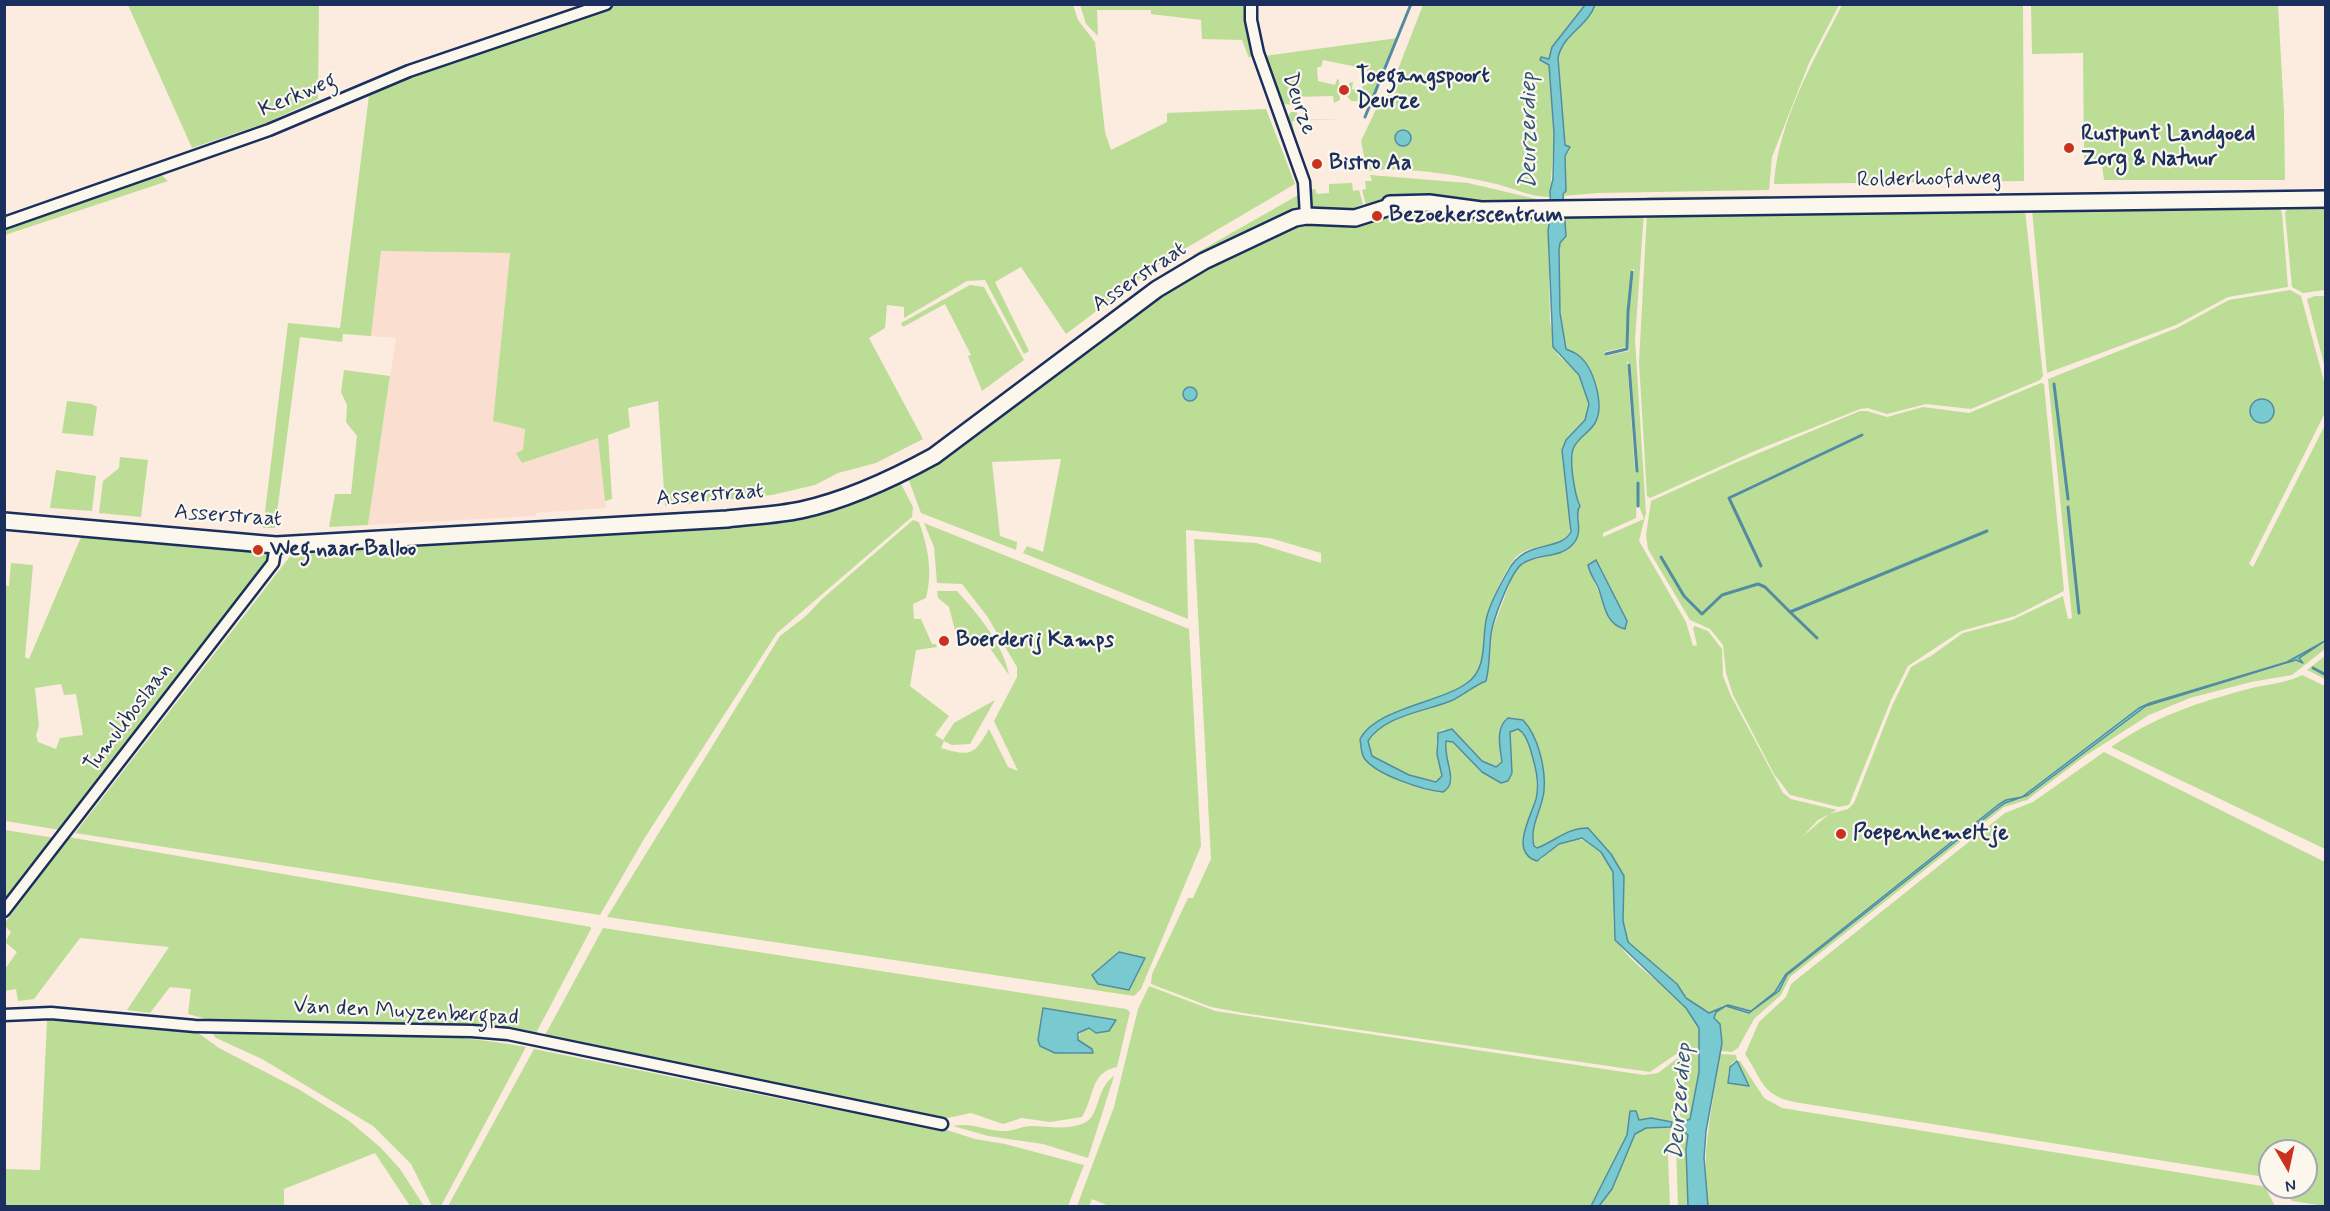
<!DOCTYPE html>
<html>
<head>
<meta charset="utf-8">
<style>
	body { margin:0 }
	#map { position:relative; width:2330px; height:1211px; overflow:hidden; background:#fbecdf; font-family:Mynerve,sans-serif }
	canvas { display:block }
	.frame { position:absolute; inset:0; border:6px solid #1b2f5e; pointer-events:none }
	.north { position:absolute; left:2258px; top:1139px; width:60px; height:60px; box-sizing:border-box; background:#fbf7ec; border:2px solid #a1a7b3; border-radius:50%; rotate:171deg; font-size:16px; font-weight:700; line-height:24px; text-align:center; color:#1b2f5e }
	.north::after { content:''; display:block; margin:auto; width:21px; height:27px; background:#c8321e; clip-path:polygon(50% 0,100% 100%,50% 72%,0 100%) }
</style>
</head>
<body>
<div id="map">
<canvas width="2330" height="1211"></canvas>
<div class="frame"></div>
<div class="north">N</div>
</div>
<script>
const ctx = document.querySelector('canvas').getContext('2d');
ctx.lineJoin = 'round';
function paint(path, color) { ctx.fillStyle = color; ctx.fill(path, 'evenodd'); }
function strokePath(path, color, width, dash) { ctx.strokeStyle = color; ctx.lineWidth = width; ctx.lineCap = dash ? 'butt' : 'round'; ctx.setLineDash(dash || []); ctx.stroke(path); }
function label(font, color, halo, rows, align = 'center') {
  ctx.font = font + ' Mynerve,sans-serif'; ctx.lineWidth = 4.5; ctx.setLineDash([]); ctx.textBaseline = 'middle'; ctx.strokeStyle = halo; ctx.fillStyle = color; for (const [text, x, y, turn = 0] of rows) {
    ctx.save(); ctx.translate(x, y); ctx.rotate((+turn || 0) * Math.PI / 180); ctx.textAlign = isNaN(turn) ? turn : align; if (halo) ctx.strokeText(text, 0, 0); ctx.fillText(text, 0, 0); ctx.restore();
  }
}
const built = new Path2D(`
	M381 251 510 253 493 420 525 429 522 463 598 438 606 508 536 513V516L368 525 396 338 371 336Z`);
const green = new Path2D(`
	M128 5H319L318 99 266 123 192 148Z
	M616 5H1073L1078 20 1095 42 1105 132 1111 150 1167 122V113L1266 109 1295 184 1159 264 1066 334 1021 267 995 282 1029 351 1024 354 985 280 967 281 904 318V307L887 305 885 328 869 338 923 439 876 463 838 473 815 485 772 495 665 506 658 401 628 408 630 427 608 435 612 499 605 501 598 438 522 463 516 453 523 450 525 429 493 421 510 253 381 251 371 336 343 334 342 342 300 337 275 528H263L288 323 340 328 369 95 404 81 403 77Z
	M1080 5H1247L1254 54 1249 58 1242 40 1202 39 1201 20 1151 14V10H1097L1098 36 1086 24Z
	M1423 5H1585L1552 47 1549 59 1541 58V62L1549 65 1554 133 1550 197C1529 197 1512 187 1492 183 1457 175 1403 166 1367 171L1361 141 1379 103 1384 105Z
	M1595 5H1839L1809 63 1772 157 1769 190 1598 193 1563 196 1566 191 1565 155 1569 152 1570 147 1565 145 1558 54C1566 34 1588 25 1595 5Z
	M1842 5H2023L2024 181 1774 184C1778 121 1814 60 1842 5Z
	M2031 5H2278L2284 112 2285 180H2104L2102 165 2084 159 2083 53 2032 54Z
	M1398 38 1370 109 1358 101H1351L1347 96 1349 83 1353 82 1352 89 1361 91 1363 85H1367V69L1323 60 1321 67H1317L1318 81 1335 85 1337 79 1339 80 1340 100 1334 103 1333 96 1297 97 1296 105 1283 104 1264 56Z
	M1291 112H1297V120L1343 119 1292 121 1294 131 1291 132 1286 119Z
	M159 173 168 181 5 235 4 226Z
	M1370 175 1468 183 1545 201V204L1385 201 1366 205 1362 190 1366 189 1365 181H1372Z
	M1352 183 1353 191 1359 190 1363 204 1347 211H1316L1309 201 1310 190 1315 189 1317 194 1329 193V184Z
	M1300 194 1298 209 1293 215 1195 260 1193 255Z
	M1767 196V199L1647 203V197Z
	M2277 203 2282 213 2288 287 2228 297 2176 325 2047 373 2032 209Z
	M2290 203H2325V290L2303 293 2292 287 2285 213Z
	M1403 208 1551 215 1548 230 1550 321 1557 354 1579 375 1589 404 1585 420 1566 440 1562 450 1571 520 1569 536C1554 549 1530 543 1515 558 1505 570 1489 605 1486 620 1482 638 1487 667 1471 680 1440 706 1384 703 1360 739 1361 745 1361 752 1364 757 1374 774 1427 792 1446 791L1452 780 1445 756 1446 741 1453 742 1480 771 1500 783 1508 781C1515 767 1509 748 1510 732L1520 729 1525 734C1532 755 1539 773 1536 795 1533 826 1517 822 1531 859L1541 860C1567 830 1598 832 1613 872 1622 896 1604 921 1622 948 1639 973 1692 1000 1700 1030 1701 1037 1699 1042 1699 1048H1685L1650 1072 1243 1013 1211 1007 1151 984 1152 974 1188 898H1193L1211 859 1194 539 1256 543 1321 563V553L1270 538 1186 530 1188 619 1023 553 1027 546 1043 552 1061 459 992 462 1000 536 1017 542 1016 550 921 513 908 478 1061 373 1058 367 1173 283 1297 223 1330 224 1334 227Z
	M2025 210 2043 376 2040 380 1971 409 1926 404 1887 414 1868 408 1860 409 1757 450 1650 498 1647 496 1639 362 1647 212C1677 213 1705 217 1735 211Z
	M1644 212 1635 340 1646 513 1639 541 1686 622 1693 646 1697 645 1693 628 1695 626 1708 631 1722 649 1723 676 1731 696 1783 793 1791 799 1837 810 1818 820 1802 837 1829 814 1848 809 1854 803 1892 706 1911 667 1931 656 1963 633 2012 620 2063 596 2068 619 2072 618 2048 379 2177 328 2229 300 2290 290 2301 296 2325 385V413L2249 564 2253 567 2325 425V641L2287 662 2144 705 2022 797 2006 800 1998 805 1786 974 1775 992 1752 1010 1728 1005 1709 1013 1687 998 1677 984 1628 942 1623 921 1624 876 1611 854 1588 828C1566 828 1556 841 1537 848L1534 846C1529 826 1542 809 1543 790 1545 767 1536 747 1528 726L1500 732 1502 762 1496 767 1482 761 1444 729 1438 732 1436 745 1442 776 1441 780C1428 785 1380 766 1371 755 1371 754 1368 747 1368 746 1370 719 1433 709 1453 700 1465 694 1475 685 1486 681L1491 633 1515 570 1525 562 1563 552 1573 545 1579 533 1578 509 1580 506C1575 496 1568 458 1574 447 1579 437 1589 433 1595 423 1605 406 1593 367 1578 355 1574 352 1569 351 1566 349 1561 335 1556 256 1560 244 1561 242 1564 237 1566 236L1563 215ZM1634 269 1629 314V351L1606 356 1604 352 1626 347 1631 270ZM1627 361 1630 364 1637 473 1635 470ZM1638 482 1639 506 1644 519 1603 537V533L1636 518ZM1595 562 1627 621 1623 629 1611 621 1588 567Z
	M970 285 984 287 1024 360 982 391 968 356 971 355 945 304 903 327 901 323Z
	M2315 296H2325V368L2307 299Z
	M344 370 390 376 368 525 329 527 335 494H351L357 436 346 422 347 405 341 392Z
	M2041 383 2044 384 2064 591 2015 616 1961 631 1908 666 1891 700 1849 805 1839 807 1790 795 1774 774 1733 695 1726 673 1723 645 1710 629 1690 620 1648 549 1646 535 1651 501 1735 463 1860 411H1867L1887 417 1923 407 1969 413ZM1862 434V436L1729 496Z
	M67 401 92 404 97 407 93 436 62 433Z
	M120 457 148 460 141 517 99 513 103 481 119 468Z
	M56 470 96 476 92 511 50 508Z
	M900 482 913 507 912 517 777 633 644 839 600 915 75 833 295 550 725 525Z
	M913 520 919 522C928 548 933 571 926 598L913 604 914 619H921L932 644H936L937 647 916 650 910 686 949 716 935 735 943 740 954 723 995 700 970 744 952 745 944 741 941 748C971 757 974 755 989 729L1008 767 1018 771 994 721 1017 677V667L987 616 962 584 937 583 934 547 924 523 1189 629 1201 846 1141 989 1134 996 607 917 780 636 806 616 822 599Z
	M82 535 268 552 272 558 60 830 5 821 4 585 9 586 11 563 33 565 25 657 29 659ZM61 684 64 695 76 694 83 735 60 738 56 749 38 742 36 735 39 726 35 688Z
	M937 591H957C978 614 1003 644 1009 675L982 637 958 642 949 607 938 598Z
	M2325 643V649L2292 675 2251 682 2190 698 2149 715 2085 756 2027 800 2004 807 1790 977 1781 995 1754 1019 1738 1048 1732 1052 1721 1051V1028L1714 1019 1716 1012 1729 1006 1749 1013 1779 991 1787 975 1994 811 2005 803 2028 795 2146 706 2287 664Z
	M2325 656V679L2307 670Z
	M2302 675 2325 686V849L2111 747C2156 716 2196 703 2248 689 2266 684 2285 684 2302 675Z
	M2104 752 2325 862V1206L2292 1201 2283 1187H2306V1151H2270V1177H2265L1794 1102C1761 1095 1762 1079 1745 1054L1759 1022 1786 997 1791 984 2005 813 2033 802Z
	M5 830 55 838 5 904Z
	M68 837 591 927V929L535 1035 203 1024V1018L188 1014 191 989 170 987 150 1013 127 1010 169 947 80 938 34 999 18 1001 16 989 5 991V969L17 952 5 942 11 932 5 926V923Z
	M603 928 1126 1009 1130 1012 1117 1067C1090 1072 1095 1096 1082 1117L1050 1122 1022 1118 1003 1124 971 1113 938 1120 544 1037ZM1043 1009 1109 1031 1089 1028 1081 1031 1078 1040 1092 1049 1091 1053 1069 1054Z
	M1149 986 1215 1011 1644 1075 1658 1073 1679 1057 1684 1067 1675 1124 1665 1120H1639L1630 1111 1627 1135 1591 1206H1109L1092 1199 1089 1206H1077L1114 1107 1138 1009Z
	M47 1020 197 1032 219 1048 300 1090 348 1120 380 1147 400 1169 424 1206H410L375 1153 284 1189V1206H5V1169L40 1170Z
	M210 1030C314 1032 423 1028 526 1047L441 1206H432L411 1164 373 1126 262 1059 216 1038Z
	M534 1049 811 1105 944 1129 975 1139 1005 1144 1084 1165 1068 1206H448Z
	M1694 1050 1699 1051V1072L1691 1115 1683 1129 1688 1135 1686 1149 1688 1206H1678L1676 1145 1686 1068 1685 1054Z
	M1720 1054 1736 1055 1737 1060 1732 1063 1728 1073V1083L1749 1085 1737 1061H1740L1764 1098 1782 1108 2262 1186 2265 1187 2275 1206H1708C1700 1151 1713 1108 1720 1054Z
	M1114 1076 1088 1158 1043 1144 988 1136 953 1126C974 1122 984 1131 1003 1131 1012 1132 1022 1126 1031 1126 1049 1126 1068 1131 1086 1122 1100 1114 1096 1088 1114 1076Z
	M1671 1125 1668 1156 1670 1206H1599L1612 1189 1635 1134 1646 1128H1668Z`);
const water = new Path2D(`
	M1585 5H1595C1588 26 1562 35 1558 58L1565 145 1570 147 1565 156 1566 191 1563 194 1566 236 1560 243 1559 251 1560 313 1566 349C1570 351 1574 352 1578 355 1594 367 1605 406 1595 423 1589 433 1579 437 1574 447 1568 458 1575 496 1580 506 1573 515 1585 531 1573 544 1560 559 1537 553 1522 564 1511 571 1493 620 1491 634 1489 650 1490 666 1486 681 1475 685 1465 694 1453 700 1428 711 1384 715 1368 741L1372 756 1409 775 1436 782 1442 776 1437 754 1438 733 1452 729 1482 761 1496 767 1502 762C1500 747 1495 728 1508 718L1523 720C1538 736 1546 768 1544 791 1542 810 1529 826 1534 846L1537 848C1556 841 1566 828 1588 828L1611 854 1624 876 1623 921 1628 942 1677 984 1686 998 1709 1013 1728 1005 1751 1011 1775 992 1786 974 1998 805 2006 800 2022 797 2139 708 2150 703 2287 662 2325 641 2299 658 2303 663 2296 660 2146 706 2028 795 2005 803 1994 811 1787 975 1779 991 1749 1013 1726 1006 1716 1012 1714 1018 1720 1024 1722 1043 1706 1131 1704 1158 1708 1206H1688L1686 1149 1688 1135 1681 1129V1123L1690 1119 1699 1072V1028L1686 1008 1615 940 1613 872 1601 852 1582 838 1559 844 1537 861C1509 852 1531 817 1536 799 1540 781 1535 765 1530 748 1527 740 1525 733 1518 729L1510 732 1512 773 1508 781 1501 783 1482 772 1453 742 1446 741C1443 761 1460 782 1443 792 1423 790 1376 775 1364 758 1361 753 1361 745 1360 739 1376 708 1440 703 1467 683 1489 668 1481 637 1487 616 1491 601 1500 585 1508 571 1525 538 1559 553 1571 532L1562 450 1566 440 1585 420 1589 404 1579 375 1553 347 1548 230 1551 215 1550 191 1553 179 1554 133 1549 65 1540 60 1541 57 1549 59 1552 47Z
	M1395 138a8 8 0 1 1 16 0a8 8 0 1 1-16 0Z
	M1183 394a7 7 0 1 1 14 0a7 7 0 1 1-14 0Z
	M2250 411a12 12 0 1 1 24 0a12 12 0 1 1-24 0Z
	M1596 560 1627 621 1625 629C1605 625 1604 602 1598 587 1594 579 1590 574 1588 565Z
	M1119 952 1145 958 1129 990 1098 984 1092 975Z
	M1043 1008 1116 1020 1109 1031 1096 1033 1089 1028 1078 1033V1040L1092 1049 1093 1053H1055L1040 1046 1038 1040Z
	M1737 1061 1749 1086 1728 1083 1730 1067Z
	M1630 1111H1636L1639 1120 1651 1118 1672 1122 1671 1127 1646 1128 1635 1134 1612 1189 1599 1206H1591L1627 1135Z`);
const stream = new Path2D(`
	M1365 117 1411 4
	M1606 354 1627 349 1628 312 1632 272
	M1629 365 1637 471
	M2054 384 2068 499
	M1638 506V483
	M2068 507 2079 613
	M1661 557 1684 596 1702 614 1722 595 1758 584 1765 587 1790 612 1987 531
	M1761 566 1729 498 1862 435
	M1790 612 1817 638
	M2313 668 2326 675`);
const minor = new Path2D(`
	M1251 4V20L1258 53 1304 182 1306 216
	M4 223 269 130 409 71 606 4
	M4 911 273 563 276 545
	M4 1015 51 1013 195 1026 472 1031 508 1034 942 1124`);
const secondary = new Path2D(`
	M1390 204 1429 203 1481 210 2326 199
	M4 521 276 545 727 519C751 516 777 515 801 510 847 500 892 479 934 456L1157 289 1204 261 1295 218 1306 216 1355 218 1399 204`);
const markers = [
	[1344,90,6,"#c8321e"],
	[2069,148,6,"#c8321e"],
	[1317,164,6,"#c8321e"],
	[1377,216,6,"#c8321e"],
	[258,550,6,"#c8321e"],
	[944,641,6,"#c8321e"],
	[1841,834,6,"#c8321e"]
];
const poiNames = [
	["Toegangspoort",1356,77],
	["Deurze",1356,102],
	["Rustpunt Landgoed",2081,135],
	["Zorg & Natuur",2081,160],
	["Bistro Aa",1329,164],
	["Bezoekerscentrum",1389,216],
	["Weg naar Balloo",270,550],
	["Boerderij Kamps",956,641],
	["Poepenhemeltje",1853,834]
];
const streetNames = [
	["Kerkweg",298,96,-23],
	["Deurze",1298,104,71],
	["Rolderhoofdweg",1929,180,-1],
	["Asserstraat",1140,278,-34],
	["Asserstraat",710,496,-4],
	["Asserstraat",228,517,4],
	["Tumuliboslaan",129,718,-53],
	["Van den Muyzenbergpad",406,1013,3]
];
const waterNames = [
	["Deurzerdiep",1530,131,-90],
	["Deurzerdiep",1681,1102,-85]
];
paint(built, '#fadfd0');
paint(green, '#bcdd96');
paint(water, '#79cad0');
strokePath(water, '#538ca2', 1.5);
strokePath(stream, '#538ca2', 3);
strokePath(minor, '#1b2f5e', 15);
strokePath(secondary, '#1b2f5e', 20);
strokePath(minor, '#fbf7ec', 10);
strokePath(secondary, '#fbf7ec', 15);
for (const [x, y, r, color] of markers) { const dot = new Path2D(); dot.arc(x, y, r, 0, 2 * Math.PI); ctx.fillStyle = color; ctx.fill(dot); strokePath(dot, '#fbf7ec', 2); }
label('bold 22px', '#1b2f5e', '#fbf7ec', poiNames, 'left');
label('22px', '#1b2f5e', '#fbf7ec', streetNames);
label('italic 24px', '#32567a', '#fbf7ec', waterNames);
</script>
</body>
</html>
